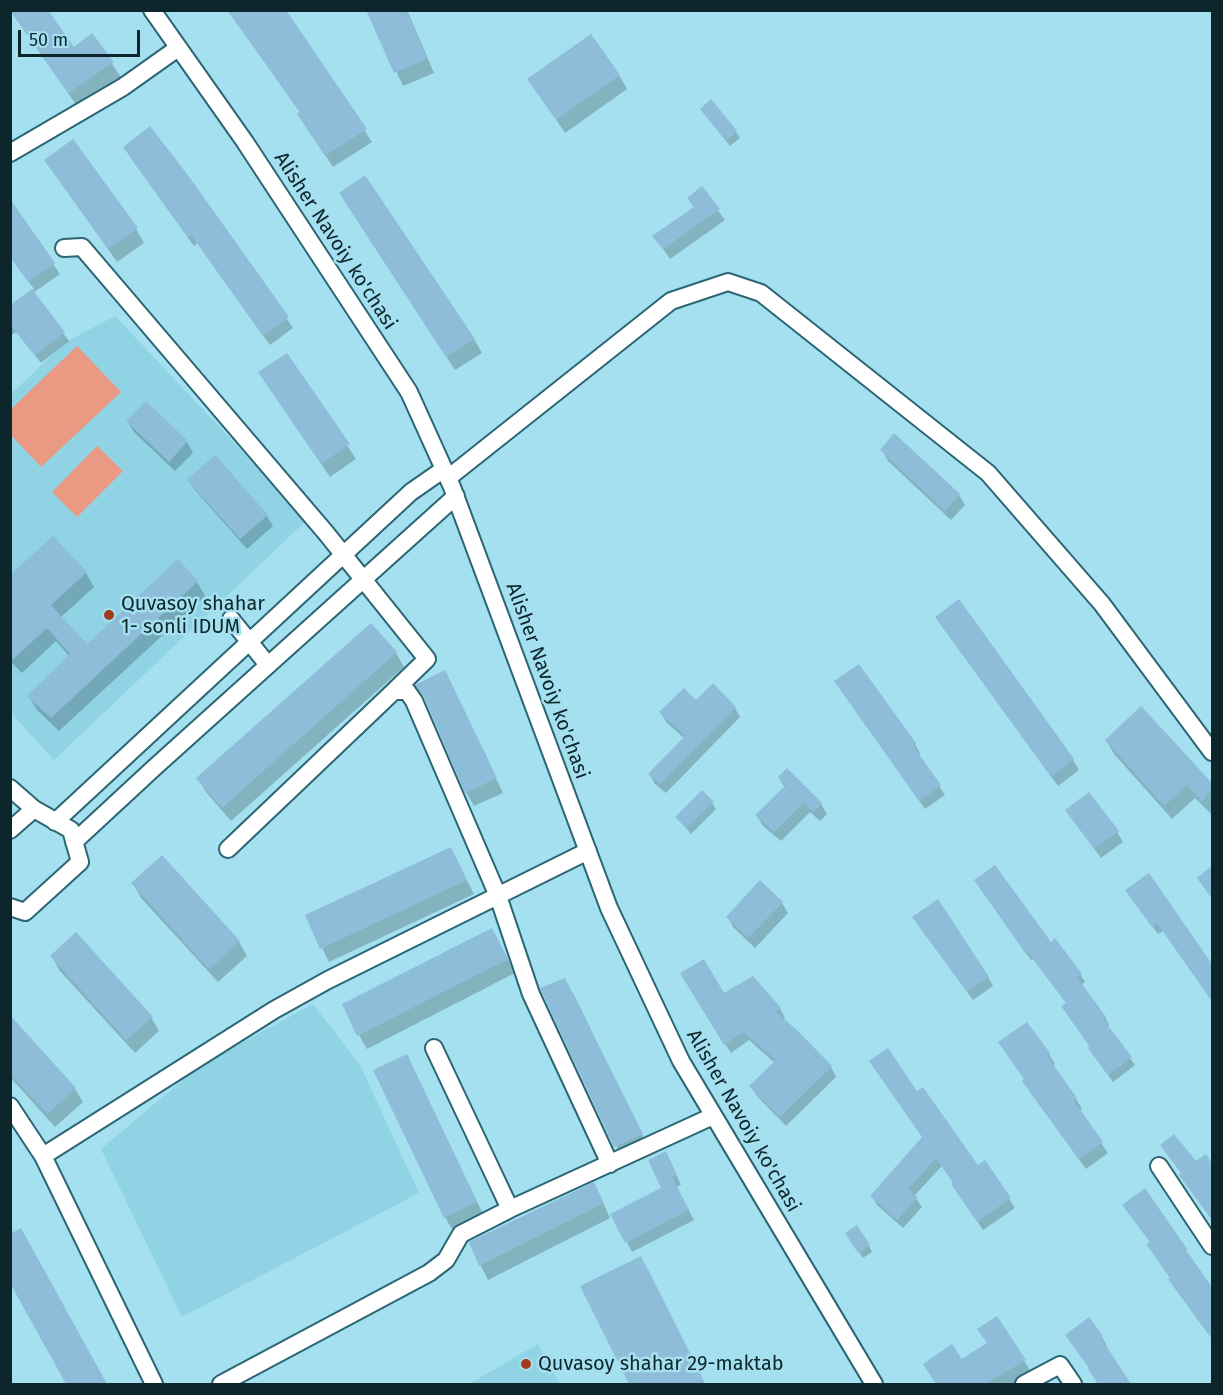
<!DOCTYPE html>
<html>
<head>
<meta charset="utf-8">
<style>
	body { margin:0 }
	#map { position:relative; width:1223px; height:1395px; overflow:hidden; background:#a4e0ef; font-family:"Fira Sans",sans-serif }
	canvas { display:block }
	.frame { position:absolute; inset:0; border:12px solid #0d262b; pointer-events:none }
	.scale { position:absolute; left:18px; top:30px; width:122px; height:27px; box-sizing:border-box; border:3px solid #0d262b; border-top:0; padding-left:8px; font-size:18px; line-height:21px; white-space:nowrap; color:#0d262b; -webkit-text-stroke:4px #a4e0ef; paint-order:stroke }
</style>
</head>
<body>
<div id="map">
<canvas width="1223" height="1395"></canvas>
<div class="frame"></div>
<div class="scale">50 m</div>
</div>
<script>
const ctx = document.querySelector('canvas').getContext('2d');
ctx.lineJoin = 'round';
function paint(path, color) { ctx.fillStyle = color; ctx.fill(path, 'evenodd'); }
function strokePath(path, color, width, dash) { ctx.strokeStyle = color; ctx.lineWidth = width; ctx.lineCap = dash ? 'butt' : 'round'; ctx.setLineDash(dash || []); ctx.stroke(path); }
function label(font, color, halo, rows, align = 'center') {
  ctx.font = font + ' "Fira Sans",sans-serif'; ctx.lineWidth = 5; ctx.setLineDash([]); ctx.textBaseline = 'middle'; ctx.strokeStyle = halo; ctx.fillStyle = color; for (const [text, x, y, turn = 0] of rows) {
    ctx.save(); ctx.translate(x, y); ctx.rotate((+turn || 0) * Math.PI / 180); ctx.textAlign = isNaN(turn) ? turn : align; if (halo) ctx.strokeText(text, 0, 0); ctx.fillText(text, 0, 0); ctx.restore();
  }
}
const built = new Path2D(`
	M115 316 307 520 54 760 14 716 11 709 10 395 66 342Z
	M313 1004 360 1065 419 1193 182 1317 101 1149 198 1067Z
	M538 1344 560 1384H469Z`);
const green = new Path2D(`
	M77 346 121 392 41 467 11 435V409Z
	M97 446 123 471 77 517 52 492Z`);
const shadow = new Path2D(`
	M10 10 74 49 92 35 121 77 77 106Z
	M228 10H284L372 142 333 167 306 126 301 114Z
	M368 10H407L434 73 403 86Z
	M619 75 627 89 565 133 529 79Z
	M701 109 736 132 740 138 730 146Z
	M130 157 189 179 293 328 270 345 198 243 194 246Z
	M46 161 136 229 144 243 117 262Z
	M701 188 725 220 670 259 654 236 694 208 689 198Z
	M10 201 60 274 33 293 69 341 41 363 16 332 10 336V307L34 289 10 256Z
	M349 207 474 339 482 353 455 370Z
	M287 355 356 459 330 477 268 386Z
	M146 403 187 442 193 453 175 471 134 432 128 422Z
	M882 450 959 495 965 505 951 520 888 461Z
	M189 480 267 516 273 526 247 549 195 490Z
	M86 573 94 587 61 617 87 646 197 582 205 596 59 731 37 710 29 696 70 657 56 641 22 673 10 661V577Z
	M937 617 1073 760 1079 770 1058 786Z
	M371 625 396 653 404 667 231 821 206 792 198 778Z
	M859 666 915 744 920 753 918 755 945 795 925 809 842 690Z
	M452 686 503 793 474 806 466 792 428 702Z
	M696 702 735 708 740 717 666 793 655 784 650 775 685 739 666 722 661 713Z
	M1141 709 1212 785 1211 814 1195 798 1172 819 1114 754 1106 740Z
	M779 778 821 804 827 814 820 821 810 812 781 841 763 826 757 816 785 788Z
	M712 803 716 809 691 834 677 817Z
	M1067 810 1117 832 1123 842 1101 858Z
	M451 849 474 894 329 962 322 948Z
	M162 857 239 942 247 956 218 982 141 898 133 884Z
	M980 888 1051 944 1080 974 1085 982 1081 985 1105 1017 1109 1025 1107 1027 1135 1065 1113 1082 1094 1056 1067 1004 1033 959 1031 960Z
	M1132 899 1199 948 1212 966V1001L1163 931 1158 934Z
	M782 903 788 913 755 948 733 927 728 917Z
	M919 926 988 977 993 986 973 1000Z
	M500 944 515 973 367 1049 359 1035Z
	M52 956 151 1017 159 1031 135 1053 59 970Z
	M682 974 723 995 780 1009 785 1018 783 1020 831 1067 836 1077 786 1126 757 1096 751 1086 775 1063 749 1040 731 1053Z
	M542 989 573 993 649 1149 623 1160Z
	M10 1017 75 1089 83 1102 55 1127 10 1077Z
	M1000 1043 1049 1054 1055 1064 1052 1066 1076 1099 1082 1109 1079 1111 1108 1153 1086 1169 1030 1092 1025 1080Z
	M414 1070 484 1216 453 1231 445 1217Z
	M916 1093 978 1167 984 1162 1015 1208 983 1230 958 1193 954 1183 942 1166 914 1196 922 1207 903 1228 877 1205 872 1196 923 1138Z
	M1162 1146 1196 1164 1205 1156 1212 1166V1220L1186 1184 1182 1174Z
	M671 1163 681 1185 676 1187 694 1220 632 1252 612 1214 663 1188Z
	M601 1198 610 1218 488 1280 470 1244Z
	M851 1240 869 1246 872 1252 863 1258Z
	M29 1244 106 1384H67L10 1280Z
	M1186 1250 1189 1258 1212 1290V1339L1174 1287Z
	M648 1270 705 1384H630L582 1287Z
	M997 1318 1033 1375 1017 1384H937L933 1378 988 1344 979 1330Z
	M1089 1319 1102 1337 1107 1346 1105 1348 1129 1384H1099L1095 1378Z`);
const building = new Path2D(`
	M10 10H48L74 47 92 33 114 62 68 93Z
	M227 10H286L367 129 325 156 297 114 300 112Z
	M366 10H406L427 59 394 73Z
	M591 34 620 75 556 120 527 79Z
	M711 99 737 131 726 141 700 109Z
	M150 126 190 178 289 317 263 336 191 235 188 237 123 147Z
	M73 139 138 228 108 249 44 160Z
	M365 175 475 339 446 357 339 193Z
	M702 186 720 209 663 249 652 236 694 207 687 198Z
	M10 199 55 263 28 282 10 257Z
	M32 289 65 332 35 355 10 324V305Z
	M287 353 350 444 321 464 258 372Z
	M146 401 188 441 169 462 126 421Z
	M894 433 960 494 945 511 880 450Z
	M215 455 268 515 240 539 187 480Z
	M53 536 87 572 51 605 87 644 178 559 198 581 51 718 27 696 70 654 47 628 10 662V575Z
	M959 599 1074 759 1051 777 935 617Z
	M371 623 397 652 222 808 196 778Z
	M859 664 916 743 913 746 941 785 919 801 834 681Z
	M445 670 497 778 465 793 424 697 415 685Z
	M713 683 736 707 660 784 648 774 685 736 659 712 684 688 696 700Z
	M1141 706 1212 783V789L1202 801 1187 785 1164 806 1105 740Z
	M787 768 822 803 814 812 803 803 774 832 755 815 786 785 778 777Z
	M702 790 714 802 686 828 675 817Z
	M1089 792 1119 831 1094 849 1065 810Z
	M451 847 467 880 320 949 305 915Z
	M162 855 240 941 209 969 131 883Z
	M995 865 1051 942 1055 938 1082 974 1077 977 1106 1017 1103 1019 1132 1057 1108 1075 1088 1048 1090 1047 1061 1006 1066 1003 1028 952 1026 954 974 880Z
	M1212 866V899L1197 878Z
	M1149 873 1212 964V1001L1157 923 1152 927 1125 890Z
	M760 880 783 902 748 938 726 917Z
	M938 899 989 977 967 992 912 917Z
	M492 928 508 959 357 1036 342 1004Z
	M76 932 153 1017 126 1040 50 956Z
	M704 959 724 993 753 976 781 1008 776 1012 798 1031 832 1066 780 1117 749 1086 776 1060 743 1032 724 1045 680 973Z
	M565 978 643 1134 614 1147 540 988Z
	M10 1015 76 1088 47 1114 10 1074Z
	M1027 1022 1050 1053 1047 1056 1077 1098 1074 1101 1103 1142 1079 1159 1022 1081 1024 1079 998 1042Z
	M888 1048 917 1091 923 1087 978 1165 985 1160 1011 1198 977 1222 951 1184 953 1183 936 1158 908 1189 918 1197 897 1220 870 1196 922 1137 869 1061Z
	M407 1054 477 1202 444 1218 373 1070Z
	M1174 1134 1196 1161 1206 1154 1212 1164V1220L1179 1175 1181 1173 1160 1145Z
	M666 1151 677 1175 672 1177 689 1210 625 1243 610 1214 661 1188 648 1160Z
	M594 1182 604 1203 479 1266 469 1242Z
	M1145 1188 1187 1249 1186 1250 1212 1287V1339L1168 1279 1170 1278 1146 1244 1150 1242 1122 1205Z
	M857 1225 870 1245 858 1253 845 1233Z
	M21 1228 107 1384H66L10 1283V1234Z
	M641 1256 704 1381 697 1384H629L580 1286Z
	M997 1316 1026 1360 985 1384H936L923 1364 952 1344 962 1359 987 1343 977 1329Z
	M1089 1317 1103 1336 1101 1338 1131 1384H1098L1088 1369 1089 1368 1065 1335Z`);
const minor = new Path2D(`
	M152 10 245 142 409 392 452 487 609 908 681 1061 874 1384
	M10 153 123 87 178 48
	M64 248 82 247 326 533 427 659 394 691
	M448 478 671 301 728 282 761 293 988 473 1102 604 1212 752
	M231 619 268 665
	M10 788 34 809
	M55 822 411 492 444 469
	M10 830 34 809 71 830 80 862 25 912 10 907
	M74 842 155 767 456 496
	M228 849 394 691H407L414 701 498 896 531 994 610 1164
	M434 1048 510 1209
	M10 1106 43 1156 154 1384
	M43 1156 274 1010 328 980 588 851
	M1159 1166 1212 1246
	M221 1384 429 1273 446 1260 461 1234 510 1209 713 1116
	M1024 1384 1060 1365 1073 1384`);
const markers = [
	[109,615,6,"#a23a1e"],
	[526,1364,6,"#a23a1e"]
];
const streetNames = [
	["Alisher Navoiy ko'chasi",335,241,57],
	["Alisher Navoiy ko'chasi",547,681,70],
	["Alisher Navoiy ko'chasi",743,1121,60]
];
const poiNames = [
	["Quvasoy shahar",121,604],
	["1- sonli IDUM",121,627],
	["Quvasoy shahar 29-maktab",538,1364]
];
paint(built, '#8fd3e5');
paint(green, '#ea9983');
paint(shadow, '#0003');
paint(building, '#8ebdd9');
strokePath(minor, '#2c6674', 20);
strokePath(minor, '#fff', 16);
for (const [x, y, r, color] of markers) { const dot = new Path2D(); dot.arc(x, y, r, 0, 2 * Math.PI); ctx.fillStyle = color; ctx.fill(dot); strokePath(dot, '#a4e0ef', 2); }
label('20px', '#0d262b', '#a4e0ef', streetNames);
label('20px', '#0d262b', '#a4e0ef', poiNames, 'left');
</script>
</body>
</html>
